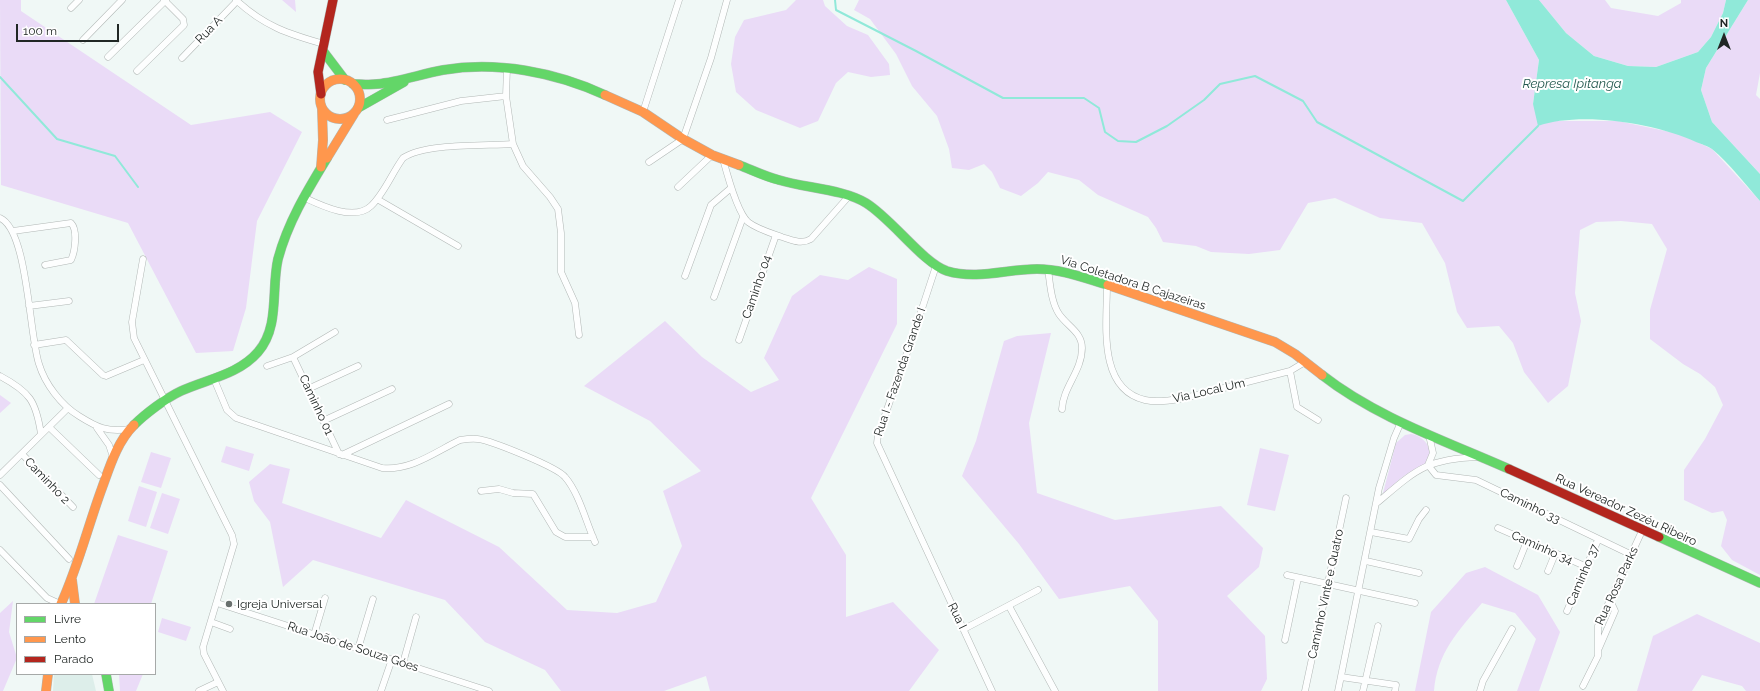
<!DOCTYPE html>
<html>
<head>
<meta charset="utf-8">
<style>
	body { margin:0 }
	#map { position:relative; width:1760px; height:691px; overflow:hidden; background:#f0f8f6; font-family:Raleway,sans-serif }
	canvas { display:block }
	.legend { position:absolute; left:16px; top:603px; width:140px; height:72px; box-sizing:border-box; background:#fff; border:1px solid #a6a9a8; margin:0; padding:5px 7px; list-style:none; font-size:12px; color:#212725 }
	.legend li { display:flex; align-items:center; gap:8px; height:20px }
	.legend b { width:20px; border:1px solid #a6a9a8 }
	.north { position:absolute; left:1704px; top:16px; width:40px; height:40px; -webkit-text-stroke:3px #fff; paint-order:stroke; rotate:0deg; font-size:11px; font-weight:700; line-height:16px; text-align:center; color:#212725 }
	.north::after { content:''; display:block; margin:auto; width:14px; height:18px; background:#212725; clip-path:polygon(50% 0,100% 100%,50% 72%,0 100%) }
	.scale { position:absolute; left:16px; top:24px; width:103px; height:18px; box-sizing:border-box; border:2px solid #212725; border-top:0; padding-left:5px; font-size:12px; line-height:14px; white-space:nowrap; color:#212725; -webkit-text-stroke:3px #fff; paint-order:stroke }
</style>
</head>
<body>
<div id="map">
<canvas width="1760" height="691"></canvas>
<ul class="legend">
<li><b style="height:5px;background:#63d668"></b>Livre</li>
<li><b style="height:5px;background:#ff974d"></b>Lento</li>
<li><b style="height:5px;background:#b3261e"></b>Parado</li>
</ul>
<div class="north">N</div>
<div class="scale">100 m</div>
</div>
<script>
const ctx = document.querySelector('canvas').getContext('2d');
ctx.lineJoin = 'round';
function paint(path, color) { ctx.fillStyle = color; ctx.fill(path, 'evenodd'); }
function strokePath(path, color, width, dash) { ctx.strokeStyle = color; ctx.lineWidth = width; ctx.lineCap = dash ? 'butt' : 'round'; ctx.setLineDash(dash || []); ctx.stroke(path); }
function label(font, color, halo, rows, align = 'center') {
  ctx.font = font + ' Raleway,sans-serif'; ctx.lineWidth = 4; ctx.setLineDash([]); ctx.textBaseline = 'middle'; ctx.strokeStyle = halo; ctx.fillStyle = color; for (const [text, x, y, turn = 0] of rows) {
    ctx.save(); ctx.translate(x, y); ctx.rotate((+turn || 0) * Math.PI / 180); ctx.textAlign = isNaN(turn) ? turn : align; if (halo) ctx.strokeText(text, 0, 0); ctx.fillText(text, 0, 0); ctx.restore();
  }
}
const built = new Path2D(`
	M54 674H92L96 691H53Z`);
const green = new Path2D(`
	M0 0H21V11L191 125 270 112 302 132 257 221 246 308 233 351 196 353 128 223 1 185Z
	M282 0H295L296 12Z
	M796 0H823L825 6 847 26 868 35 889 64 890 75 871 77 848 72 836 83 818 121 800 128 756 110 736 92 731 64 735 37 744 20 786 10Z
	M859 0H1506L1539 60 1533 104 1551 121H1618L1680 134 1712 149 1760 201V575L1732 560 1721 546 1727 520 1723 511 1712 513 1684 500V470L1705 439 1723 405 1715 387 1700 374 1683 364 1650 339V310L1667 249 1652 224 1621 221 1596 222 1580 230 1575 293 1581 321 1568 386 1548 403 1524 372 1513 343 1499 326 1467 328 1457 312 1445 263 1422 223 1380 218 1335 198 1308 203 1280 250 1249 254 1211 252 1196 246 1163 242 1156 228 1148 217 1098 195 1079 180 1048 172 1038 183 1021 196 1000 188 992 172 984 164 969 170 952 168 949 149 937 116 912 86 896 54 870 19 854 10Z
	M1539 0H1605L1611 8 1658 16 1681 3V0H1726L1723 13 1711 37 1698 52 1656 67 1628 66 1594 56 1566 33Z
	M1748 0H1760V73L1756 95 1760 99V174L1712 122 1701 90 1706 68Z
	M869 267 897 279V324L811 498 846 555V617L893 602 939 650 909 691H710L706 676 664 691H561L545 670 485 642 445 600 313 560 283 587 270 522 254 501 249 482 270 464 290 469 282 503 381 538 406 500 499 547 567 610 617 613 656 602 682 546 663 491 701 471 650 421 584 386 665 321 702 357 751 392 779 380 764 358 792 296 820 275 848 280Z
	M1051 333 1029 423 1037 493 1115 520 1221 506 1263 548 1259 567 1227 596 1265 636 1267 679 1261 691H1158V621L1130 586 1059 599 1019 544 962 476 976 441 1004 341 1017 336Z
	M0 395 11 403 0 413Z
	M1411 434C1425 436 1436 451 1425 464 1421 468 1414 470 1409 473 1399 478 1392 487 1385 494L1383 493 1396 443 1405 435Z
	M226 446 254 454 249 471 221 462Z
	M1260 448 1289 455 1275 511 1247 505Z
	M151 452 171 458 161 488 141 482Z
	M139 486 157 492 146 527 128 521Z
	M162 493 180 499 168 534 150 528Z
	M118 535 168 551 151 604H94Z
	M1485 567 1538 595 1560 632 1539 691H1517L1536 639 1515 613 1482 603C1458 631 1437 653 1434 691H1415L1431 612 1466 573Z
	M13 601 9 632 17 658 3 691H0V613Z
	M1697 614 1760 643V691H1746L1742 686 1702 675 1692 691H1637L1653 636Z
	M162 618 191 627 186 641 158 632Z
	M119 674H143L136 691H120Z`);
const water = new Path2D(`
	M1506 0H1539L1566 33 1594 56 1628 66 1656 67 1698 52 1711 37 1723 13 1726 0H1748L1706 68 1701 90 1712 122 1760 174V201C1745 184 1730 164 1712 149 1708 146 1701 144 1696 142 1655 123 1580 111 1538 126L1533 104 1539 60Z`);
const stream = new Path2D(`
	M835 0 836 10 916 51 1003 98H1084L1099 108 1105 132 1118 141 1136 142 1167 126 1204 100 1220 84 1255 76 1303 101 1317 122 1463 201 1538 126
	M0 77 57 139 115 156 138 187`);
const street = new Path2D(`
	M236 0C264 26 288 34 324 44
	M71 8 79 0
	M83 40 122 0
	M108 57 166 0
	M182 58 237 1
	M507 68 506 96 513 144 523 166 550 197 558 209 561 233V272L575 303 579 335
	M137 71 184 25 183 19 164 0
	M643 112 679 0
	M387 120 461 101 506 96
	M723 159C727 174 737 212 748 222 757 229 771 233 782 237 792 240 801 245 811 239L849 196
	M649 162 683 139 711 58 727 0
	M678 187 712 155
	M303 197C320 205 354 222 371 206 384 194 392 173 403 158 425 143 485 146 513 144
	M377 199 458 246
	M0 218C28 230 29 335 39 364 45 384 61 405 79 416 98 428 107 432 130 429
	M13 231 71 223C78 230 75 252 71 260L45 265
	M143 259 132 322 134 338 232 535 234 544 203 647 204 654 223 691
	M936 266 915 330 878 435 877 443 992 691
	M1048 269C1050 283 1051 302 1059 314 1067 326 1082 332 1082 348 1082 371 1063 387 1062 409
	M685 276 711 205 731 188
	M1107 285C1107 323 1097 389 1145 400 1158 403 1173 400 1185 398L1290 371 1305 362
	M714 297 743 217
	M29 306 69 301
	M739 340 776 235
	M34 345 66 340 103 375 106 376 144 360
	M293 357 339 454
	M267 366 293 357 335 332
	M1290 371 1297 407 1318 420
	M0 376C30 392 36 401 41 434
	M214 379 227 410 236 418 382 468C411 471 435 452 460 440 466 439 472 438 478 439 492 441 557 467 565 477 579 493 586 522 595 542
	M308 389 358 366
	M323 421 392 389
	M49 427 99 475
	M97 428 109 445 113 457
	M22 454 73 507
	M342 455 449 404
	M1428 465 1436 475 1476 480 1632 555
	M1428 465 1433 453 1429 435
	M0 475 67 409
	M0 485 69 559
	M481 491 499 489 513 493 533 494 556 532 565 537H593
	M1378 502C1416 470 1426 459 1478 457
	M1498 528 1587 567
	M1371 532 1409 539 1419 519 1426 510
	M0 550 47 598 60 604
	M1366 561 1419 573
	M1517 566 1527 541
	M1548 571 1555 554
	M1287 575 1415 603
	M217 603 489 691
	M1009 606 1055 691
	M1567 611 1598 540
	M211 622 230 629
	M964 629 1038 590
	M314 635 325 598
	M1285 640 1298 578
	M1599 648 1615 611 1610 600
	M358 649 373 599
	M403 663 416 617
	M1341 677 1396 685 1395 691
	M1583 686 1598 656V626L1642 531
	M199 691 218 682
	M381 691 392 659
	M1305 691 1346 498
	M1338 691 1379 488 1394 438 1401 422
	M1363 691 1378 626
	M1480 691 1483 681 1512 629`);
const fast = new Path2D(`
	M323 51 345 80
	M353 84C361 84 369 85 377 84 399 82 421 74 443 70 497 61 555 72 605 95
	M358 108 404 82
	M739 165C752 170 766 177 779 180 805 188 843 189 866 203 892 219 923 263 947 271 977 280 1007 269 1037 269 1062 269 1084 278 1108 285
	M1322 375C1377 418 1446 441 1509 469
	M134 425C145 414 166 398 181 391 207 379 238 375 258 352 280 327 271 289 278 259 288 222 307 191 327 158
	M1659 537 1760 583
	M106 674 109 691`);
const slow = new Path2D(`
	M320 99a20 20 0 1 1 40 0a20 20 0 1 1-40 0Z
	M605 95 643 112 683 139 712 155 739 165
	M327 158 354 114
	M321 167 323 140 322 108
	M1108 285 1275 342 1295 354 1322 375
	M72 580 75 604
	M61 604C78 567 88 526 102 488 110 466 117 442 134 425
	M46 691 48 674`);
const jam = new Path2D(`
	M321 94 318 72 333 0
	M1509 469 1659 537`);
const markers = [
	[229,604,4,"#69706e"]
];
const streetNames = [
	["Rua A",209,30,-46],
	["Via Coletadora B Cajazeiras",1133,283,18],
	["Caminho 04",757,287,-71],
	["Rua I - Fazenda Grande I",900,372,-71],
	["Via Local Um",1209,391,-13],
	["Caminho 01",316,405,65],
	["Caminho 2",47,481,46],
	["Caminho 33",1530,506,26],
	["Rua Vereador Zezéu Ribeiro",1626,510,25],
	["Caminho 34",1542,548,24],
	["Caminho 37",1583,575,-67],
	["Rua Rosa Parks",1617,586,-65],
	["Caminho Vinte e Quatro",1326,594,-78],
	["Rua I",957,616,64],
	["Rua João de Souza Góes",353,647,18]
];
const poiNames = [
	["Igreja Universal",237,604]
];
const waterNames = [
	["Represa Ipitanga",1572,84]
];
paint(built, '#ddeeea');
paint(green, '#eadbf7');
paint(water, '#90e9d9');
strokePath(stream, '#90e9d9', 2);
strokePath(street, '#b1b7b5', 7);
strokePath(fast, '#b1b7b5', 10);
strokePath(slow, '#b1b7b5', 10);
strokePath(jam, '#b1b7b5', 10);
strokePath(street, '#fdfefe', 6);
strokePath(fast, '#63d668', 9);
strokePath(slow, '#ff974d', 9);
strokePath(jam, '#b3261e', 9);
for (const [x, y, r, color] of markers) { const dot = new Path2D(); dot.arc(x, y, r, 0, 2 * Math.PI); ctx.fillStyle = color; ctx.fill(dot); strokePath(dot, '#fff', 1.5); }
label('12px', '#212725', '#fff', streetNames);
label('12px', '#212725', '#fff', poiNames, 'left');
label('italic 13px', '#24594f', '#fff', waterNames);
</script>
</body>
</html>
